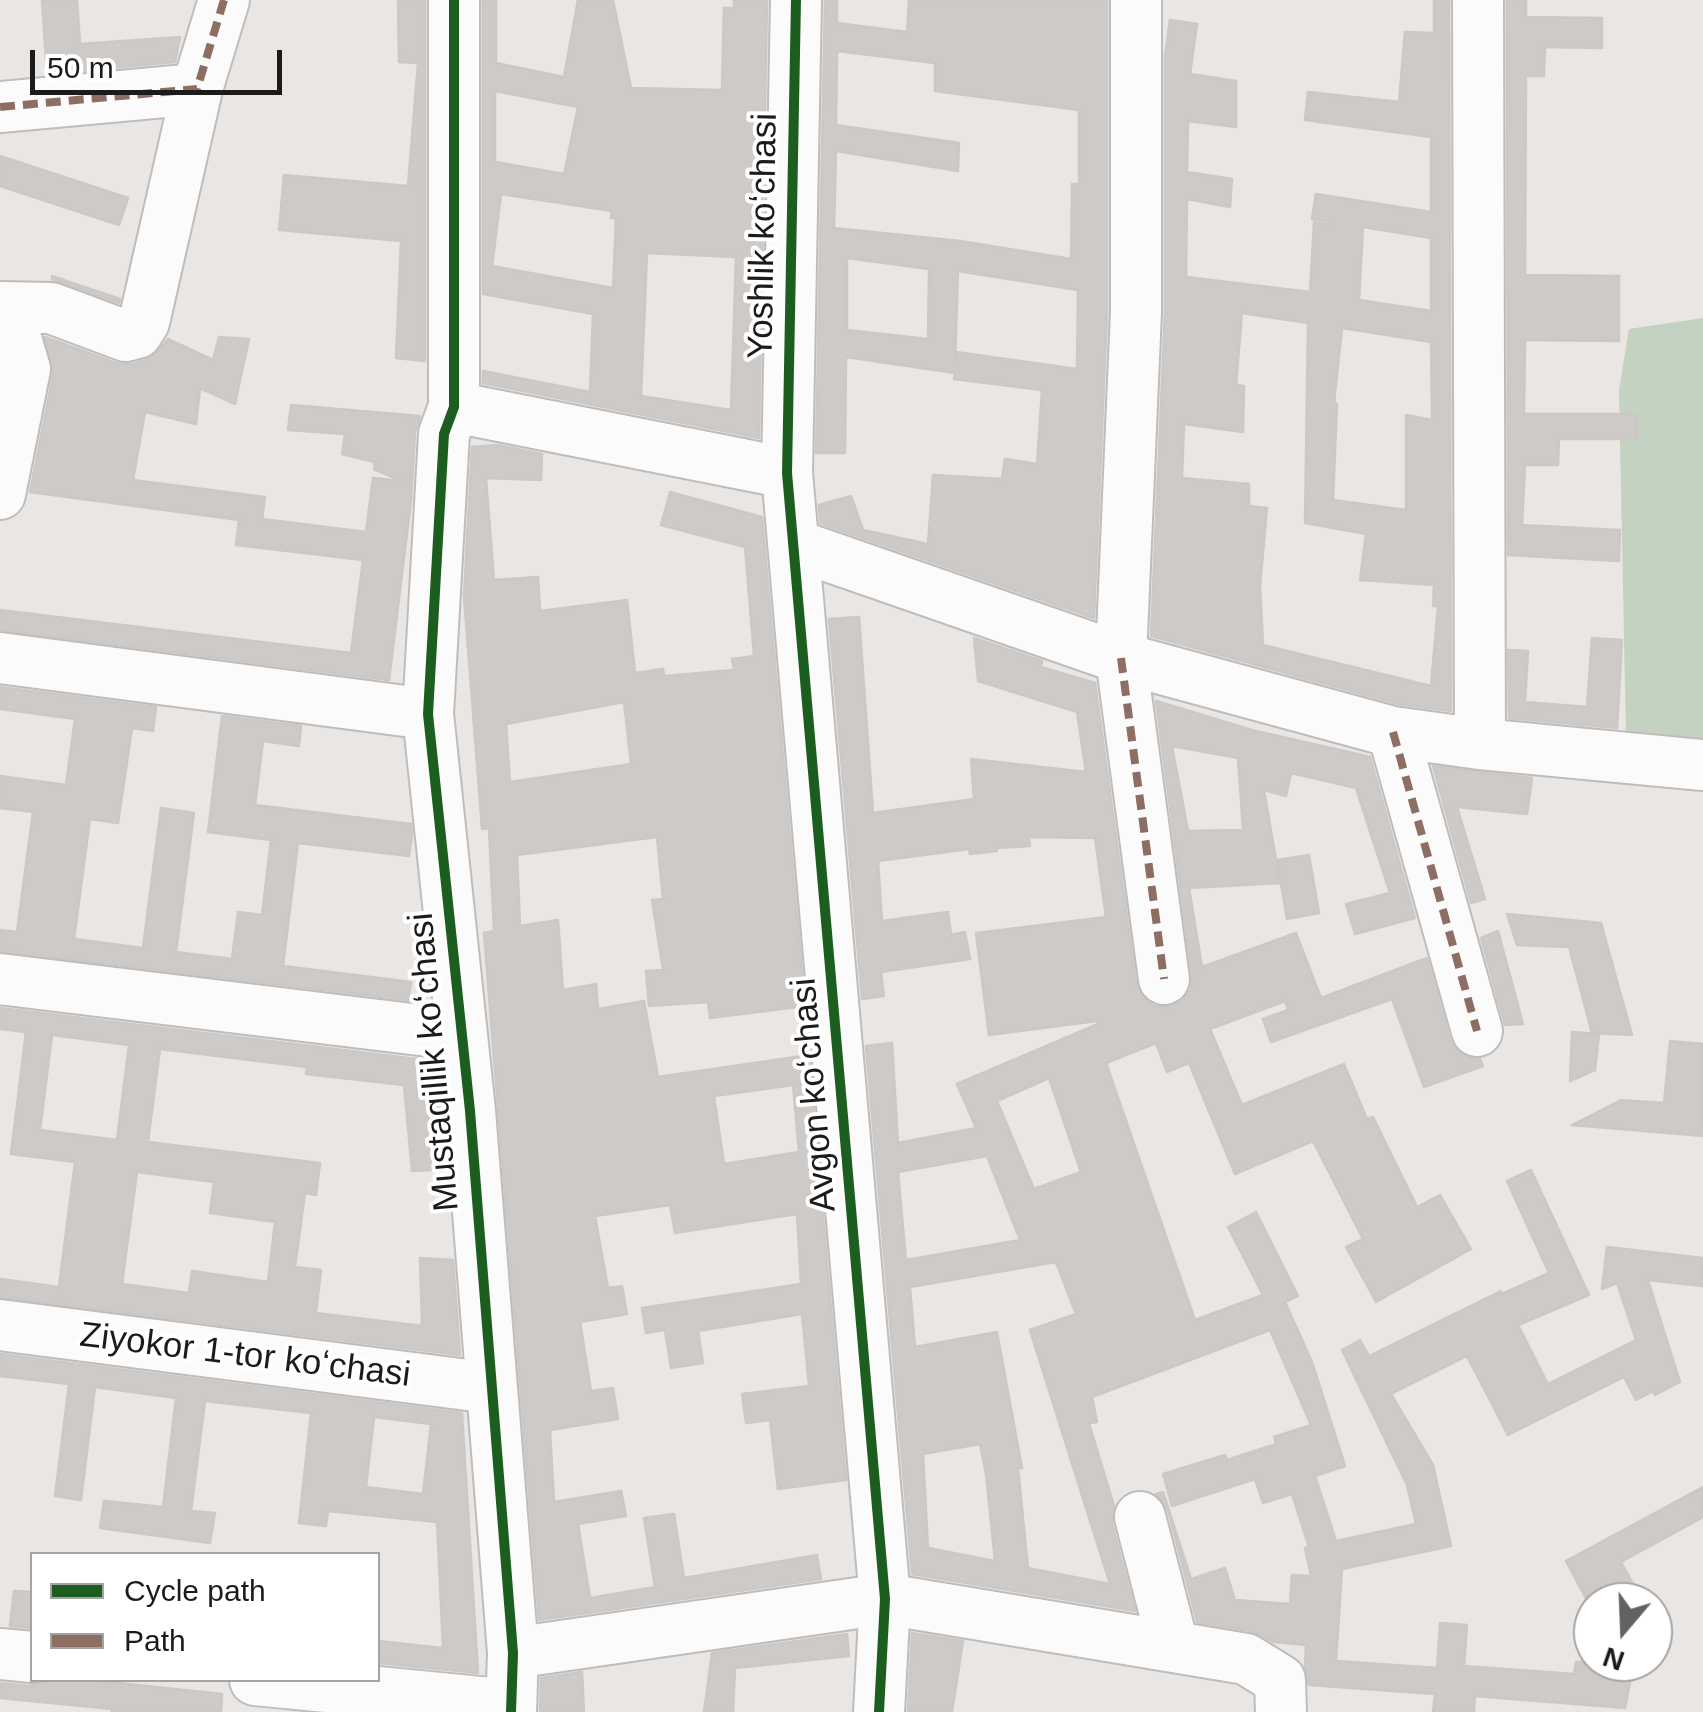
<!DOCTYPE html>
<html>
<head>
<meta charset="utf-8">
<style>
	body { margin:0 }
	#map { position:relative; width:1703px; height:1712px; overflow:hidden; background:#e9e6e3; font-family:Helvetica,sans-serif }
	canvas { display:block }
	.legend { position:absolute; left:30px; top:1552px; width:350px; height:130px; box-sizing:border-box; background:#fff; border:2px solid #a4a4a4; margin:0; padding:12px 18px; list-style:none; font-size:30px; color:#1b1b1b }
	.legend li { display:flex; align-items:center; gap:20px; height:50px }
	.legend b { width:50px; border:2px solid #a4a4a4 }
	.north { position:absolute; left:1573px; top:1582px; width:100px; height:100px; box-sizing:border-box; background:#fff; border:2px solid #a4a4a4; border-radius:50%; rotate:199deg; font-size:28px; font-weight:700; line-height:40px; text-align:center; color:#1b1b1b }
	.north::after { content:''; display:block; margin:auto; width:35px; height:45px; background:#636261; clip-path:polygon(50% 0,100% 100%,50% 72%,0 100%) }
	.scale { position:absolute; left:30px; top:50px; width:252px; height:45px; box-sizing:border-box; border:5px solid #1b1b1b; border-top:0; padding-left:12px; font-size:30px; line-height:35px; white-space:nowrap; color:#1b1b1b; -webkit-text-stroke:8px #fff; paint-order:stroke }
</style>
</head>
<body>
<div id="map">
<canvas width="1703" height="1712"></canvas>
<ul class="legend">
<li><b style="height:12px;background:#1b5e20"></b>Cycle path</li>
<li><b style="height:12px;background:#8d6e63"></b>Path</li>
</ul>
<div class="north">N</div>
<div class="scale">50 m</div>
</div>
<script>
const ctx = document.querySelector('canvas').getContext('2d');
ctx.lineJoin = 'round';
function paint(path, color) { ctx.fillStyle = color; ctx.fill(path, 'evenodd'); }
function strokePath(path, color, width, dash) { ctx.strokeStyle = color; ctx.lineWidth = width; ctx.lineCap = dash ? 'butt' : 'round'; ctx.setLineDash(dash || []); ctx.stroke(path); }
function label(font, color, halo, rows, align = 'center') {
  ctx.font = font + ' Helvetica,sans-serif'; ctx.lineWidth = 8; ctx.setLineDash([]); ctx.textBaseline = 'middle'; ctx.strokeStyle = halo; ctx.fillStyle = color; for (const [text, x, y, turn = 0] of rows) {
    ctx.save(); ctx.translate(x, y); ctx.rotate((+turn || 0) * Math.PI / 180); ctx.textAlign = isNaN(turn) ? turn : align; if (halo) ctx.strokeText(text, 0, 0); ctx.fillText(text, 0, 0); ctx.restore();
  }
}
const cemetery = new Path2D(`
	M1703 318V742L1626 737 1619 390 1629 329Z`);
const building = new Path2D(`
	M42 0H77L80 44 180 37 175 62 47 74Z
	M398 0H425V361L396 358 401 241 279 230 284 175 408 186 418 63 399 62Z
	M483 0H496V63L564 77 578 0H613L631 88 722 90 724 8H734V0H767L759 438 483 383V371L590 392 593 314 483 294ZM495 91 578 107 564 174 495 162ZM501 194 612 211 611 218H616L613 288 492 266ZM647 253 736 257 731 410 641 396Z
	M825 0H837V23L907 32 909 0H1107V311L1094 618 820 523 819 505 851 496 863 530 928 544 933 475 1002 479 1005 459 1037 464 1042 390 954 379 955 373 846 357 845 453H816ZM837 51 935 63V91L1079 110V184H1072L1071 259 960 241 834 228 836 151 958 171 959 143 836 125ZM847 258 929 269 928 339 847 330ZM958 271 1078 290 1077 369 956 352 955 362Z
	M1434 0H1449L1451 711 1399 704 1151 636 1165 313V56L1170 20 1197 24 1190 74 1236 81V127L1188 121 1187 172 1232 179 1230 207 1187 199 1186 277 1310 292 1314 222 1331 225V222L1312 219 1316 194 1431 212V137L1305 120 1308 92 1399 102 1405 32 1434 33ZM1363 227 1431 238V311L1359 300ZM1242 313 1308 323 1305 523 1366 534 1360 580 1434 585 1433 606H1438L1431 686 1263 645 1260 586 1267 508 1249 506V484L1182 478 1184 424 1243 432 1244 386 1236 385ZM1342 328 1431 342 1432 420 1406 415V510L1333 500 1337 404 1334 403Z
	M1507 0H1526V17L1602 18V48L1545 47 1544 76H1526L1525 275 1619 276V341L1525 340 1524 414H1636V439H1559L1558 465H1525L1522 525 1620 530 1619 561 1508 555Z
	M0 156 128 198 119 225 0 186Z
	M52 276 120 299 119 303 52 279Z
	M45 337 116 363 132 364 146 360 160 349 168 339 213 360 219 337 249 339 235 404 200 388 196 424 145 412 133 480 265 497 262 519 366 532 373 478 401 481 374 469 375 462 342 454 345 434 288 430 291 405 420 416 415 432 411 501 389 680 0 630V610L351 653 363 560 236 545 239 520 30 492 53 375Z
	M498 445 542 454 541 480 486 478 494 580 538 577 540 611 627 600 635 673 663 669 664 676 734 670 732 659 754 656 745 547 661 525 670 492 762 517 805 1006 710 1018 708 1002 649 1006 646 971 663 970 652 900 663 899 657 837 517 855 520 926 558 920 563 990 596 984 598 1009 644 1001 658 1077 809 1055 846 1480 778 1489 770 1420 746 1423 742 1394 809 1386 802 1314 698 1331 703 1363 671 1368 665 1330 646 1333 642 1308 801 1284 797 1214 675 1233 670 1205 595 1216 608 1288 622 1286 627 1314 580 1322 591 1391 613 1388 618 1419 550 1430 554 1502 621 1491 626 1516 578 1524 590 1598 655 1587 644 1518 674 1514 684 1578 817 1555 821 1579 539 1620 484 933 494 931 489 828 482 829 464 596 472 447ZM624 702 631 764 510 782 506 724ZM793 1085 799 1152 724 1164 714 1096Z
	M859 617 873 813 974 799 971 759 1086 772 1077 712 978 681 974 638 1042 661 1041 667 1095 683 1136 983 1142 997 1154 1006 1169 1007 1182 1001 1191 989 1192 976 1156 701 1252 730 1370 757 1415 918 1355 934 1346 904 1390 893 1356 788 1291 773 1286 796 1264 790 1280 883 1189 888 1202 967 1296 933 1321 998 1427 958 1450 1040 1458 1052 1469 1058 1480 1059 1483 1066 1424 1087 1392 999 1271 1042 1263 1019 1288 1010 1285 1001 1210 1029 1242 1105 1344 1064 1367 1119 1373 1117 1417 1207 1440 1195 1471 1249 1376 1302 1346 1247 1363 1239 1313 1141 1235 1174 1189 1063 1167 1072 1156 1043 1106 1063 1195 1320 1263 1295 1228 1227 1256 1212 1298 1296 1285 1302 1312 1362 1345 1466 1315 1476 1336 1541 1416 1524 1407 1485 1342 1350 1360 1340 1369 1356 1501 1291 1502 1294 1549 1273 1507 1181 1531 1170 1589 1295 1518 1325 1548 1384 1636 1340 1617 1283 1602 1289 1607 1247 1703 1258V1286L1648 1280 1680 1382 1655 1395 1653 1391 1636 1400 1624 1377 1508 1435 1467 1356 1391 1394 1433 1465 1451 1546 1342 1569 1336 1661 1437 1668 1440 1623 1467 1625 1464 1666 1574 1674 1576 1662H1634L1625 1708 1475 1696 1474 1712H1433L1435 1694 1309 1685 1305 1666 1306 1645 1274 1642 1251 1631 1197 1622 1168 1510 1156 1494 1163 1492 1191 1579 1225 1568 1235 1600 1290 1604 1292 1575 1311 1576 1305 1548 1309 1547 1292 1494 1263 1503 1255 1479 1172 1506 1163 1474 1225 1455 1227 1460 1276 1444 1274 1437 1311 1425 1270 1330 1092 1397 1097 1422 1089 1423 1114 1506 1112 1524 1135 1611 912 1574 866 1046 892 1043 898 1143 976 1128 957 1084 1098 1024 1097 1021 989 1035 976 933 1106 917 1095 838 1029 837 1030 846 996 848 997 851 970 854 969 849 878 861 882 921 948 912 951 935 965 932 970 959 881 972 884 996 862 999 829 619ZM1172 746 1238 758 1243 830 1188 831ZM1049 1078 1081 1172 1034 1189 997 1101ZM987 1156 1020 1240 906 1260 898 1172ZM1056 1262 1076 1314 1030 1330 1110 1584 1028 1568 1018 1468H1022L997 1332 915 1347 910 1287ZM980 1444 986 1474 995 1561 928 1548 923 1454Z
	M1592 638 1622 640 1617 728 1509 718 1508 650 1528 651 1525 702 1587 707Z
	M0 687 156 707 153 731 132 728 118 823 90 819 74 939 143 948 161 808 194 813 176 952 232 959 238 912 262 915 271 840 208 832 222 716 301 726 299 746 263 741 255 805 411 824 412 834 409 856 298 843 283 966 411 982 408 1000 0 951V930L17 932 33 812 0 808V776L66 785 75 719 0 709Z
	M1433 766 1532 778 1527 814 1457 807 1485 899 1471 903Z
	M1309 855 1319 913 1287 919 1277 860Z
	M1507 914 1601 923 1632 1035 1592 1033 1569 947 1517 945Z
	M1498 931 1523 1024 1505 1025 1481 938Z
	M0 1008 433 1061 446 1169 412 1171 404 1085 306 1074 307 1067 160 1049 148 1142 320 1163 316 1195 305 1193 295 1267 321 1270 316 1313 422 1326 420 1258 453 1260 460 1355 0 1297V1279L59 1287 75 1162 11 1154 26 1032 0 1029ZM52 1035 129 1045 117 1140 40 1130ZM137 1172 214 1182 210 1213 275 1222 268 1282 192 1271 189 1293 122 1284Z
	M1572 1032 1599 1034 1595 1070 1570 1081Z
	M1670 1041 1703 1044V1136L1572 1125 1621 1100 1664 1103Z
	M0 1354 462 1413 478 1673 378 1663V1641L443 1648 437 1522 328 1511 326 1526 299 1523 311 1413 205 1401 191 1511 215 1513 210 1543 100 1528 104 1501 163 1507 176 1398 95 1387 81 1500 55 1496 69 1384 0 1376ZM374 1417 431 1424 423 1494 366 1487Z
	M1703 1487V1517L1621 1562 1633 1584 1590 1606 1566 1561Z
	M14 1591 32 1592V1628L10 1626Z
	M912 1633 963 1641 952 1712H908Z
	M847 1634 849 1656 735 1668 733 1712H704L712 1653Z
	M582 1672 584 1712H540L541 1678Z
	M49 1680H90L222 1694 221 1712H112V1709L0 1698V1683L30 1686Z`);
const minor = new Path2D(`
	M454 0V407L444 434 428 714 470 1111 513 1653 511 1712
	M796 0 787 473 885 1599 879 1712
	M1136 0V312L1121 658 1164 979
	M1478 0 1480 744
	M0 107 197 89 224 0
	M0 307 51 308 126 336 137 333 144 322 197 89
	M0 320 12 325 25 369 0 494
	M454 407 787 473
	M793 544 1121 658 1393 732 1480 744 1703 765
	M0 658 428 714
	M1393 732 1477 1031
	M0 979 461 1035
	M0 1325 491 1388
	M1140 1517 1173 1645
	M513 1653 885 1599 1246 1659 1280 1680 1281 1712
	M0 1654 32 1657
	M255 1680 511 1705`);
const quiet = new Path2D(`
	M0 107 197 89 224 0
	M1121 658 1164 979
	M1393 732 1477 1031`);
const cycleway = new Path2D(`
	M454 0V407L444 434 428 714 470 1111 513 1653 511 1712
	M796 0 787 473 885 1599 879 1712`);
const streetNames = [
	["Yoshlik koʻchasi",764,236,-89],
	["Mustaqillik koʻchasi",435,1062,-95],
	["Avgon koʻchasi",815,1095,-95],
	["Ziyokor 1-tor koʻchasi",245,1356,7]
];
paint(cemetery, '#c4d2c2');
paint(building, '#cecac8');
strokePath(building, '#ccc8c5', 2.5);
strokePath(minor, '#bfbdbc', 54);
strokePath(minor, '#fcfbfb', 50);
strokePath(quiet, '#8d6e63', 8, [15, 8]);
strokePath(cycleway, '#1b5e20', 10);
label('35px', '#1b1b1b', '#fff', streetNames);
</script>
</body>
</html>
